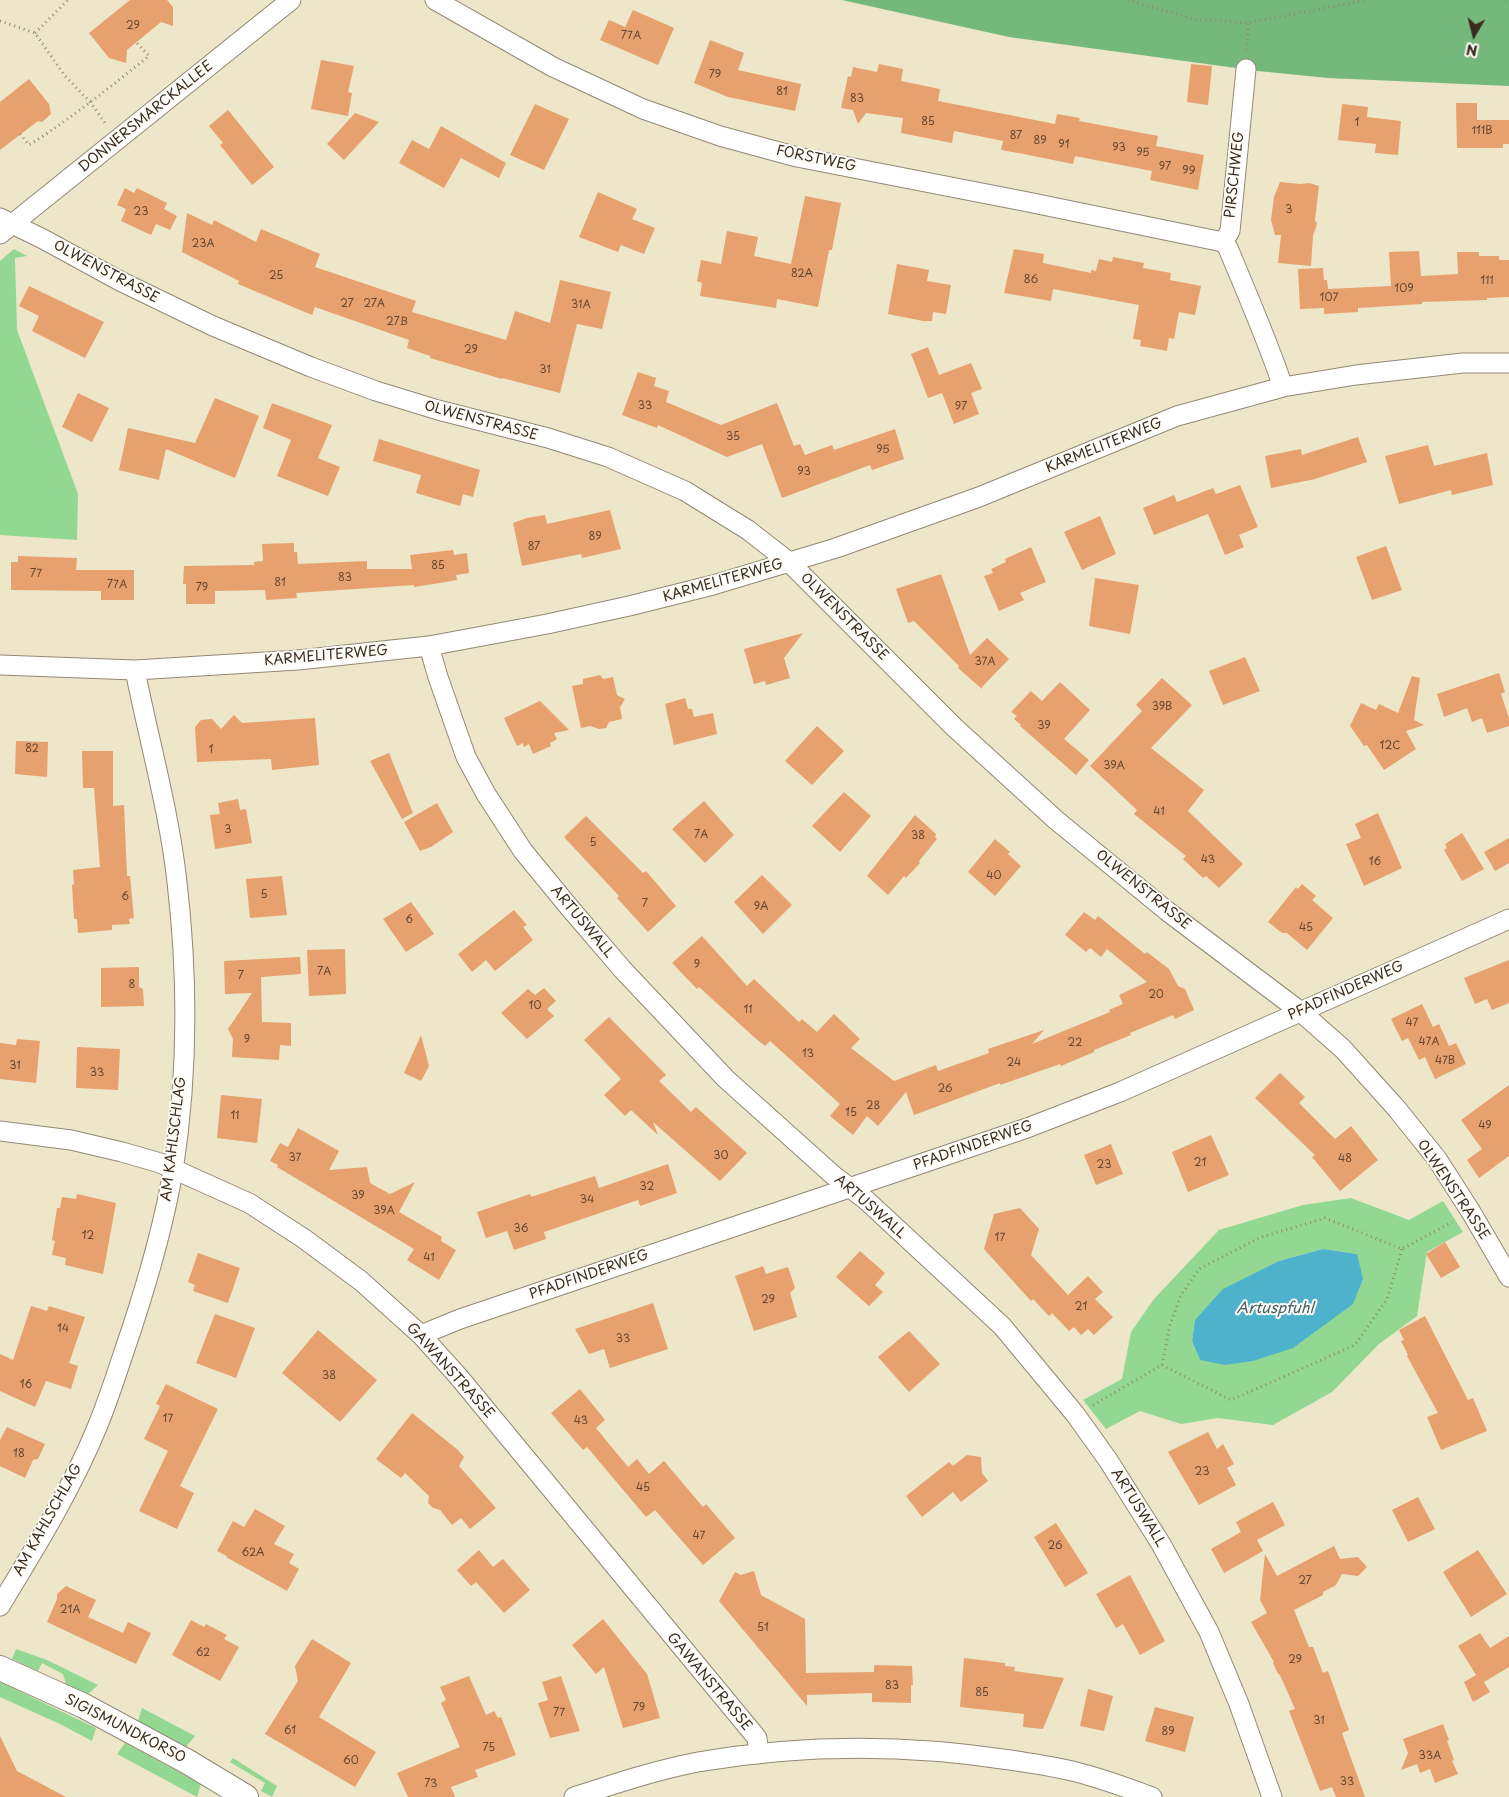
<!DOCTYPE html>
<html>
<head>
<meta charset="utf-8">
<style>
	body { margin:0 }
	#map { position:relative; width:1509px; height:1797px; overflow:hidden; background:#ede6c9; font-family:"Playpen Sans",sans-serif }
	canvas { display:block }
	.north { position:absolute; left:1449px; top:10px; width:50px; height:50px; -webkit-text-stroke:4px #fdfcf7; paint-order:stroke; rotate:188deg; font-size:14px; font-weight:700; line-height:20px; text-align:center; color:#3b2a1e }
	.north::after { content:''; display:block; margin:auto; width:18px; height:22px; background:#3b2a1e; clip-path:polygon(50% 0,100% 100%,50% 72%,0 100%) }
</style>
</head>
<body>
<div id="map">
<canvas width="1509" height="1797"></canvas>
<div class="north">N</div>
</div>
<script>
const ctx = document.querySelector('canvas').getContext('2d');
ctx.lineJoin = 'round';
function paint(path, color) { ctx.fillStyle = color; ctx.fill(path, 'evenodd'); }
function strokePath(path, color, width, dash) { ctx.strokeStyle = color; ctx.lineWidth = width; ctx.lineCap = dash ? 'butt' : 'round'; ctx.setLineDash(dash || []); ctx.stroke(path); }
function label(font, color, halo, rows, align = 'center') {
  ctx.font = font + ' "Playpen Sans",sans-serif'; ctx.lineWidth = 4; ctx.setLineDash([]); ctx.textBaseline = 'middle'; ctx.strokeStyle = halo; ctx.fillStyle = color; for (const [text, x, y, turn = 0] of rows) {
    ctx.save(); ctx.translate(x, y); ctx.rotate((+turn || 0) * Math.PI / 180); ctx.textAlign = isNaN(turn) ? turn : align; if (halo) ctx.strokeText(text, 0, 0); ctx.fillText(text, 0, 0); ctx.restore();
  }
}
const green = new Path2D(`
	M14 249 27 256 15 258 17 330 78 494 77 540 0 535V261Z
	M1351 1198 1409 1220 1443 1201 1463 1232 1427 1252 1417 1316 1379 1344 1332 1392 1273 1425 1218 1418 1181 1424 1140 1411 1106 1429 1083 1400 1122 1379 1131 1332 1154 1299 1219 1230 1303 1205ZM1323 1249 1357 1254 1200 1360 1192 1341 1195 1320 1279 1261Z
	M16 1649 47 1660 98 1685 87 1695 66 1684 63 1674 42 1663 38 1671 12 1659Z
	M0 1682 96 1728 92 1741 60 1724 0 1697Z
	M142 1708 195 1736 186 1747 138 1721Z
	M125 1743 201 1784 197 1797 117 1754Z
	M233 1758 277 1786 272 1797 261 1791 265 1783 230 1762Z`);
const forest = new Path2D(`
	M842 0H1509V86L1328 78 1258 71 1009 37Z`);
const water = new Path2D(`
	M1323 1249 1357 1254 1363 1279 1353 1304 1293 1348 1253 1361 1225 1365 1200 1360 1192 1341 1195 1320 1223 1289 1279 1261Z`);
const building = new Path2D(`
	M130 0H167L173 7V26L161 22 127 50 126 63 109 58 89 33Z
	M633 10 674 28 658 65 600 40 609 20 625 27Z
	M710 40 744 53 738 70 801 84 795 111 728 97 694 83Z
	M321 60 354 66 348 92 352 93 348 116 311 109Z
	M879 64 903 69 901 81 940 89 938 101 1055 124 1057 114 1080 118 1079 121 1158 136 1156 146 1204 155 1198 190 1150 180 1152 171 1075 156 1073 164 1024 154 1001 150 1003 141 954 131 952 143 901 133 903 118 866 113 858 124 853 110 841 108 848 76 851 77 853 67 877 72Z
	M1191 64 1212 66 1208 105 1187 102Z
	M29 79 49 104 51 114 42 122 38 121 0 150V102Z
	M1456 103H1477V120H1509V144H1503V148H1457Z
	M535 104 569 119 544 170 510 155Z
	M1342 104 1368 107 1367 117 1401 121 1398 155 1375 153 1376 144 1338 140Z
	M228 110 274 167 252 185 220 145 223 143 209 126Z
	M355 113 379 122 344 160 327 144Z
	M441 126 506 163 499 178 461 158 444 188 399 163 412 140 429 149Z
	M1280 182 1300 184 1309 183 1319 186 1315 220 1317 224 1313 236 1311 266 1278 263 1281 235H1275L1271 220 1274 197Z
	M125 188 134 193 137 188 167 203 164 209 177 216 170 230 156 224 151 235 121 221 126 209 117 205Z
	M598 192 637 209 632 219 655 228 644 254 621 245 618 252 579 237Z
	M805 196 841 203 832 250H829L818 307 777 299 776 308 700 296 702 283 697 281 701 260 721 264 727 231 758 237 754 256 791 264Z
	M187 213 212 225 214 220 256 242 261 229 320 254 315 267 416 301 412 312 506 340 515 311 550 323 560 280 611 292 602 329 577 324 560 393 502 378V379L430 358V356L407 348 409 340 315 307 312 315 238 284 239 281 182 252Z
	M1014 249 1044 254 1043 263 1091 273V270L1096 271 1099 259 1112 262 1113 257 1144 263 1143 268 1171 273 1170 280 1201 286 1195 315 1179 312 1174 339 1169 338 1167 351 1140 346 1141 340 1133 339 1139 305 1053 289 1051 301 1004 293Z
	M1419 251 1421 276 1458 274 1457 252H1479V256H1499V260H1509V297L1487 298V300L1422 302V304L1358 308V312L1324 314V308L1300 309 1298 269 1323 268 1324 280H1327L1328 289 1391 286 1389 252Z
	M897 264 929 270 927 281 951 285 946 314 933 312 932 321H923L888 314Z
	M29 286 104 322 85 358 32 331 39 316 19 306Z
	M928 347 939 375 971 363 982 389 971 393 979 414 954 424 942 393 928 398 911 354Z
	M638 372 656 378 654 386 669 391 666 402 721 425 777 403 794 446 800 444 805 455 832 445 834 450 895 429 904 459 872 470 870 465 782 498 762 444 727 457 658 425 657 428 622 415Z
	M78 393 109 408 92 442 62 427Z
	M215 398 259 416 235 478 166 449 159 480 119 470 128 428 195 443Z
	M272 403 332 425 318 458 340 467 328 496 277 476 291 440 263 428Z
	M1358 437 1367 462 1315 479 1271 488 1265 456 1301 449 1302 455Z
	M379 439 480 470 473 497 463 494 460 506 416 493 421 475 373 461Z
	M1428 445 1434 466 1487 453 1493 485 1452 495 1451 490 1399 504 1385 456Z
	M1240 485 1258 527 1239 535 1244 547 1225 555 1208 514 1154 535 1143 508 1174 495 1177 502 1213 488 1216 494Z
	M610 510 621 549 582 558 581 554 522 566 513 523 527 518 545 515 547 524Z
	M1100 516 1116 554 1082 570 1064 532Z
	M294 543V552H297L298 564 367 561V569H412L410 555 453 550 454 555 467 553 469 573 456 575 457 580 440 583 414 587V585L296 593 297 598 266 600 265 590 215 591V604H186V584H183L184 566 254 565V562L263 561 262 544Z
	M1386 546 1402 590 1372 600 1356 557Z
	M1031 547 1046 582 1020 593 1024 600 999 611 984 576 993 573 991 569 1006 562 1005 559Z
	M18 556 77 558 76 570H134V600H101V591L11 590V562H18Z
	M941 574 970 655 987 638 1009 659 982 687V689L958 668 959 666 914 621 908 623 896 589Z
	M1095 578 1139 585 1130 634 1089 626Z
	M803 633 784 658 790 678 766 685 765 681 754 684 744 649Z
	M1245 657 1260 691 1223 705 1209 671Z
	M1499 673 1505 692 1501 694 1509 718V726L1487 733 1482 718 1472 722 1467 708 1444 717 1437 694Z
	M600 675 603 679 613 677 617 695 625 699 620 707 622 719 609 722 606 728 599 729 590 726 581 728 572 686 583 684V679Z
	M1412 676 1420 678 1414 720 1424 725 1406 731 1416 749 1384 770 1367 745 1364 746 1350 726 1361 703 1376 710 1379 704 1398 713Z
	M1162 678 1192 705 1151 748 1204 790 1188 811 1243 864 1219 888 1206 876 1203 878 1183 859 1186 856 1134 814 1137 810 1090 766 1142 711 1136 705Z
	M1060 682 1090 710 1064 739 1089 760 1076 775 1020 726 1021 725 1014 719 1017 716 1011 712 1031 691 1042 701Z
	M685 698 688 709H692L694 717 713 713 717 734 674 745 665 704Z
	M540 701 569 730 554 733 557 739 550 743 551 746 533 754 529 744 524 747 523 743 517 746 504 718Z
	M234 715 242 723 315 718 319 765 272 770 271 759 197 762 195 727 201 720 212 719 221 729Z
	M817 726 844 751 812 785 785 761Z
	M16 741 48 742 47 777 15 774Z
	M82 751H113V806L124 805 127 876H130L134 918 129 919 130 924 112 925V930L78 933 77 919H74L72 885 74 884 73 870 100 867 94 788H83Z
	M389 753 413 813 402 819 370 761Z
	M844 792 871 816 840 852 812 826Z
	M238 799 240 810 246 809 252 843 215 849 210 815 220 814 218 803Z
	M704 801 734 835 705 863 672 829Z
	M437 803 453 832 431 847 420 851 404 822Z
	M1378 813 1402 868 1364 886 1346 844 1361 838 1355 824Z
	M915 815 936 834 935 837 937 839 919 861 920 863 906 878 904 876 888 895 867 876Z
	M586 816 643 873 646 871 676 906 648 932 617 898 619 896 564 837Z
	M1462 833 1484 869 1462 881 1444 850 1447 848 1445 844Z
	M1509 838V863L1495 871 1484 852Z
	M995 839 1010 852 1008 854 1021 866 995 896 968 872Z
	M762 875 792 905 763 934 734 902Z
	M282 876 287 915 250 918 246 879Z
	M1302 884 1316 896 1312 900 1333 918 1307 950 1287 933H1282L1268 922 1296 887 1298 889Z
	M411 902 434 934 406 952 383 919Z
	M514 910 527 925 523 927 533 940 495 971 486 960 472 972 458 954Z
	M1084 912 1095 920 1098 916 1145 954 1147 952 1169 969 1178 986 1185 989 1194 1010 1175 1019 1173 1015 1130 1033 1131 1035 1094 1050V1052L1061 1066 1060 1064 1000 1085V1083L914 1115 906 1092 878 1126 867 1116 853 1135 830 1116 840 1104 770 1041 765 1046 754 1037 699 987 697 989 672 963 702 936 747 986 754 979 799 1022 802 1019 817 1032 834 1014 860 1039 851 1048 894 1081 936 1065 938 1071 989 1053 988 1049 1044 1030 1032 1044 1110 1012 1109 1010 1123 1004 1119 995 1147 982 1107 949 1101 957 1090 948 1086 952 1065 935Z
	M345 949 346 994 309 996 307 950Z
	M300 957 301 974 261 977 262 1022 291 1023V1046L280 1045 279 1060 232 1057 233 1039 228 1029 252 993 225 994 224 961Z
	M1509 960V1003L1492 1010 1487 999 1475 1004 1464 978Z
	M139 967V987L143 989 144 1006 101 1007V968Z
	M544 988 556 1001 547 1009 554 1016 527 1039 501 1013 528 989 535 995Z
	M1422 1004 1433 1027 1439 1024 1449 1046 1456 1043 1466 1064 1435 1079 1425 1057 1419 1060 1408 1038 1402 1041 1391 1019Z
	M609 1017 666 1075 659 1081 691 1112 696 1107 747 1153 720 1181 653 1122 658 1135 631 1110 625 1116 604 1095 621 1079 584 1040Z
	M421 1035 429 1066 421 1081 404 1073Z
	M17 1039 40 1041 36 1083 0 1079V1043L16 1045Z
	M77 1047 120 1049 118 1090 76 1088Z
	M1280 1073 1305 1097 1299 1103 1335 1139 1351 1126 1378 1160 1340 1191 1312 1157 1315 1155 1255 1098Z
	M1509 1085V1156L1479 1178 1467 1160 1482 1149 1461 1120Z
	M221 1095 262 1099 257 1143 217 1138Z
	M298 1128 339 1151 329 1170 367 1167 370 1183 390 1194 415 1182 399 1212 442 1237 441 1241 456 1250 439 1280 407 1260 414 1249 277 1167 278 1165 270 1161 280 1143 288 1147Z
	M1211 1135 1229 1175 1188 1192 1172 1152Z
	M1111 1144 1123 1174 1096 1185 1084 1155Z
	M668 1164 677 1193 640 1206 638 1200 544 1232 546 1239 514 1250 507 1231 486 1238 477 1212 530 1194 531 1197 595 1176 599 1188Z
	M77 1194 116 1203 103 1274 65 1265 66 1258 52 1255 55 1241 52 1240 57 1208H60L62 1197 76 1199Z
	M1020 1208 1039 1229 1031 1255 1068 1295 1088 1276 1103 1292 1095 1299 1113 1317 1094 1335 1088 1329 1081 1335 1074 1327 1069 1331 1052 1313 1049 1316 1033 1299 1031 1301 984 1249 994 1214Z
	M1445 1242 1460 1267 1441 1278 1426 1254Z
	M860 1251 885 1273 875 1285 883 1292 869 1306 836 1277Z
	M198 1253 240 1268 228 1303 193 1291 195 1285 188 1282Z
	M763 1266 766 1274 788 1267 795 1288 790 1293 797 1317 754 1331 735 1276Z
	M653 1303 668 1349 610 1368 604 1349 589 1354 575 1329Z
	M31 1306 47 1311 49 1306 85 1317 69 1363 78 1366 71 1389 46 1381 35 1407 0 1391V1354L13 1360Z
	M215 1314 255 1328 236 1378 196 1363Z
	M1425 1316 1468 1400 1473 1398 1487 1431 1441 1450 1427 1417 1438 1413 1407 1356 1408 1355 1401 1341 1404 1340 1399 1330Z
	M318 1330 377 1380 340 1422 282 1373Z
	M909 1331 940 1364 909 1392 878 1357Z
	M166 1384 218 1409 180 1486 194 1493 177 1529 139 1511 168 1451 144 1439 160 1406 156 1404Z
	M580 1389 605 1420 596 1428 628 1467 637 1459 649 1474 664 1461 703 1507 706 1504 735 1538 703 1565 655 1510 646 1517 587 1447 583 1450 551 1413Z
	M412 1413 458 1450 464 1457 459 1466 496 1508 470 1529 461 1518 452 1525 440 1510 433 1508 428 1503 429 1496 405 1473 401 1478 376 1459Z
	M7 1427 45 1444 38 1459 33 1460 25 1478 0 1466V1440Z
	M1208 1432 1217 1449 1223 1444 1234 1464 1227 1468 1236 1485 1199 1505 1168 1452Z
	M967 1455 981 1457 982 1473 988 1481 961 1502 953 1492 922 1517 906 1496 949 1462 953 1466Z
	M1418 1497 1435 1529 1408 1542 1392 1510Z
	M1273 1502 1285 1525 1257 1540 1263 1551 1224 1573 1211 1549 1241 1532 1236 1522Z
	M255 1509 285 1526 274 1544 294 1554 289 1563 299 1569 287 1591 226 1557 227 1556 217 1551 233 1521 244 1527Z
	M1056 1523 1088 1573 1065 1587 1034 1537Z
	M1334 1546 1340 1559 1358 1557 1367 1567 1358 1576 1342 1574 1336 1585 1323 1592V1595L1294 1610 1309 1647H1313L1323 1673 1328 1671 1349 1730 1342 1733 1365 1797H1336L1332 1787 1320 1791 1289 1711 1295 1709 1280 1675 1278 1674 1273 1663 1274 1662 1251 1622 1267 1613 1260 1600 1265 1554 1277 1576Z
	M479 1550 493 1567 503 1559 530 1590 504 1613 476 1582 471 1586 457 1570Z
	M1478 1550 1507 1594 1471 1617 1443 1572Z
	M754 1571 761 1595 805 1619 806 1673 874 1672V1665L912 1666 913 1685H911V1703L872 1702V1693L807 1695V1706L719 1601 735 1572 741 1575Z
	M1130 1575 1165 1641 1140 1655 1123 1624 1116 1628 1096 1594Z
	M66 1586 96 1600 88 1617 123 1633 128 1622 151 1633 136 1664 47 1622 57 1599V1594Z
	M603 1619 647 1674 660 1718 623 1728 604 1667 596 1674 572 1645Z
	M191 1620 204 1627 206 1624 227 1635 224 1639 239 1647 220 1681 172 1655Z
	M1480 1633 1490 1648 1509 1636V1667L1484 1682 1490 1692 1473 1702 1464 1682 1476 1675 1458 1646Z
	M312 1639 351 1663 319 1717 376 1752 355 1787 265 1734 298 1681 295 1666Z
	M964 1658 1005 1663V1666L1015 1667 1014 1671 1064 1678 1043 1729 1023 1727 1024 1714 960 1707Z
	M469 1676 486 1715 494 1711 498 1718 501 1717 516 1755 475 1770 478 1777 451 1787 455 1797H408L397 1773 460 1747 441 1703 446 1700 440 1687Z
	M561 1676 580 1731 550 1738 538 1703 548 1700 542 1682Z
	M1088 1689 1113 1696 1104 1731 1080 1726Z
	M1155 1707 1194 1717 1185 1752 1145 1741Z
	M1443 1724 1449 1740 1447 1741 1454 1760 1452 1761 1458 1774 1435 1783 1430 1769 1420 1773 1417 1764 1401 1770 1408 1753 1403 1739Z
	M0 1736 17 1771 66 1797H0Z`);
const path = new Path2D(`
	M1128 0 1193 19 1248 23 1366 0
	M1505 0H1509
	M0 21 35 33 65 76 91 103 105 123
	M35 33 68 0
	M1247 50 1248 23
	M20 134 29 145C72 118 110 87 149 56L136 42
	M1162 1365 1231 1400 1355 1345 1387 1299 1402 1249
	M1093 1405 1162 1365 1170 1325 1181 1295 1199 1269 1259 1238 1325 1218 1402 1249 1452 1222`);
const minor = new Path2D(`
	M435 0 553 67 643 109 720 136 797 157 1028 202 1223 242
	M0 218 43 239 120 281 213 326 311 367 376 391 438 410 548 438 608 457 685 491 748 530 789 562 954 727 1056 820 1167 911 1301 1012 1343 1049 1397 1109 1437 1159 1471 1212 1509 1277
	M0 234 291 0
	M1223 242 1230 231 1246 69
	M1223 242 1228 248C1247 294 1267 339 1283 387
	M429 646 438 677 466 757 486 794 523 851 569 907 623 970 726 1079 833 1175 866 1200 1002 1326 1075 1414 1108 1460 1161 1544 1209 1632 1239 1704 1272 1797
	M0 665 135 670 298 660 429 646 547 624 629 606 713 585 836 548 979 497 1177 416 1283 387 1356 375 1463 363H1509
	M0 1131 71 1140 122 1152 160 1163 249 1203 303 1238 361 1281 421 1335 458 1376 757 1738 759 1754
	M421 1335 460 1319 1027 1128 1120 1092 1509 919
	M0 1606C35 1548 72 1489 98 1425 111 1393 121 1360 132 1328 149 1276 164 1224 173 1171 188 1076 188 977 177 882 169 810 149 741 135 670
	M574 1797C614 1784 656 1770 698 1762 801 1744 906 1744 1010 1760 1035 1764 1062 1767 1087 1775 1109 1781 1130 1789 1152 1797`);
const tertiary = new Path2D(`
	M0 1668 84 1706 188 1762 246 1797`);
const numberNames = [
	["29",133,26],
	["77A",631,36],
	["79",715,75],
	["81",782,92],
	["83",857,99],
	["85",928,122],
	["1",1357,123],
	["111B",1482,131],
	["87",1016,136],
	["89",1040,141],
	["91",1064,145],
	["93",1119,148],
	["95",1143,153],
	["97",1165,167],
	["99",1189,171],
	["3",1289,210],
	["23",141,212],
	["23A",203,244],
	["82A",802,274],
	["25",276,276],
	["86",1031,280],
	["111",1487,281],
	["109",1404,289],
	["107",1329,298],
	["27",347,304],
	["27A",374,304],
	["31A",581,305],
	["27B",397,322],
	["29",471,350],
	["31",545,370],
	["33",645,406],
	["97",961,407],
	["35",733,437],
	["95",883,450],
	["93",804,472],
	["89",595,537],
	["87",534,547],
	["85",438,566],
	["77",36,574],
	["83",345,578],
	["81",280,583],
	["77A",117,585],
	["79",202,588],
	["37A",985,662],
	["39B",1162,707],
	["39",1044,726],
	["12C",1390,746],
	["82",32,749],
	["1",211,750],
	["39A",1114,766],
	["41",1159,812],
	["3",228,830],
	["7A",701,835],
	["38",918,836],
	["5",593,843],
	["43",1208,860],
	["16",1375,862],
	["40",994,876],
	["5",264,895],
	["6",125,897],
	["7",645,904],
	["9A",761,907],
	["6",409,920],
	["45",1306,928],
	["9",697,965],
	["7A",324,972],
	["7",241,976],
	["8",132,985],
	["20",1156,995],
	["10",535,1006],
	["11",748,1010],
	["47",1412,1023],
	["9",247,1040],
	["47A",1429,1042],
	["22",1075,1043],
	["13",808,1054],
	["47B",1445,1061],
	["24",1014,1063],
	["31",15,1066],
	["33",97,1073],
	["26",945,1089],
	["28",873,1106],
	["15",851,1113],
	["11",235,1116],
	["49",1485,1126],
	["30",721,1156],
	["37",295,1158],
	["48",1345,1159],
	["21",1200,1163],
	["23",1104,1165],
	["32",647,1187],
	["39",358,1196],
	["34",587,1200],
	["39A",384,1211],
	["36",521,1229],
	["12",88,1236],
	["17",1000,1238],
	["41",429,1258],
	["29",768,1300],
	["21",1081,1307],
	["14",63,1329],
	["33",623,1339],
	["38",329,1376],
	["16",26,1385],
	["17",168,1419],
	["43",581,1421],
	["18",19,1454],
	["23",1202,1472],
	["45",643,1488],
	["47",699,1536],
	["26",1055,1546],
	["62A",253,1553],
	["27",1305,1581],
	["21A",70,1610],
	["51",763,1628],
	["62",203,1653],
	["29",1295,1660],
	["83",892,1686],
	["85",982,1693],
	["79",639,1708],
	["77",559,1713],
	["31",1319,1721],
	["61",290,1731],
	["89",1168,1732],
	["75",489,1748],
	["33A",1430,1756],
	["60",351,1761],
	["33",1347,1782],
	["73",431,1784]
];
const streetNames = [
	["DONNERSMARCKALLEE",146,117,-39],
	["FORSTWEG",816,159,12],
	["PIRSCHWEG",1235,175,-84],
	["OLWENSTRASSE",106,272,28],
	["OLWENSTRASSE",481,421,15],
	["KARMELITERWEG",1104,446,-22],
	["KARMELITERWEG",723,581,-16],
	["OLWENSTRASSE",844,617,45],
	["KARMELITERWEG",326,656,-5],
	["OLWENSTRASSE",1143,890,39],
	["ARTUSWALL",582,922,50],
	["PFADFINDERWEG",1346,991,-24],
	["AM KAHLSCHLAG",174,1139,-83],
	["PFADFINDERWEG",973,1146,-19],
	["OLWENSTRASSE",1453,1190,56],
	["ARTUSWALL",870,1207,41],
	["PFADFINDERWEG",589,1275,-19],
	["GAWANSTRASSE",450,1371,48],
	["ARTUSWALL",1138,1508,58],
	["AM KAHLSCHLAG",48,1520,-61],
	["GAWANSTRASSE",709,1682,50],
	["SIGISMUNDKORSO",125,1729,27]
];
const waterNames = [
	["Artuspfuhl",1275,1309]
];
paint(green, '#92d892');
paint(forest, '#75b87c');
paint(water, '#4eb2cd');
paint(building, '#e7a16e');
strokePath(minor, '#948874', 21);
strokePath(tertiary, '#948874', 26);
strokePath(path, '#948874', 3, [1, 4]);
strokePath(minor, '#fff', 19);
strokePath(tertiary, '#fff', 24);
label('11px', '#664832', null, numberNames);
label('14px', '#3b2a1e', '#fdfcf7', streetNames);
label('italic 15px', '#436064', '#fdfcf7', waterNames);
</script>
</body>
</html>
